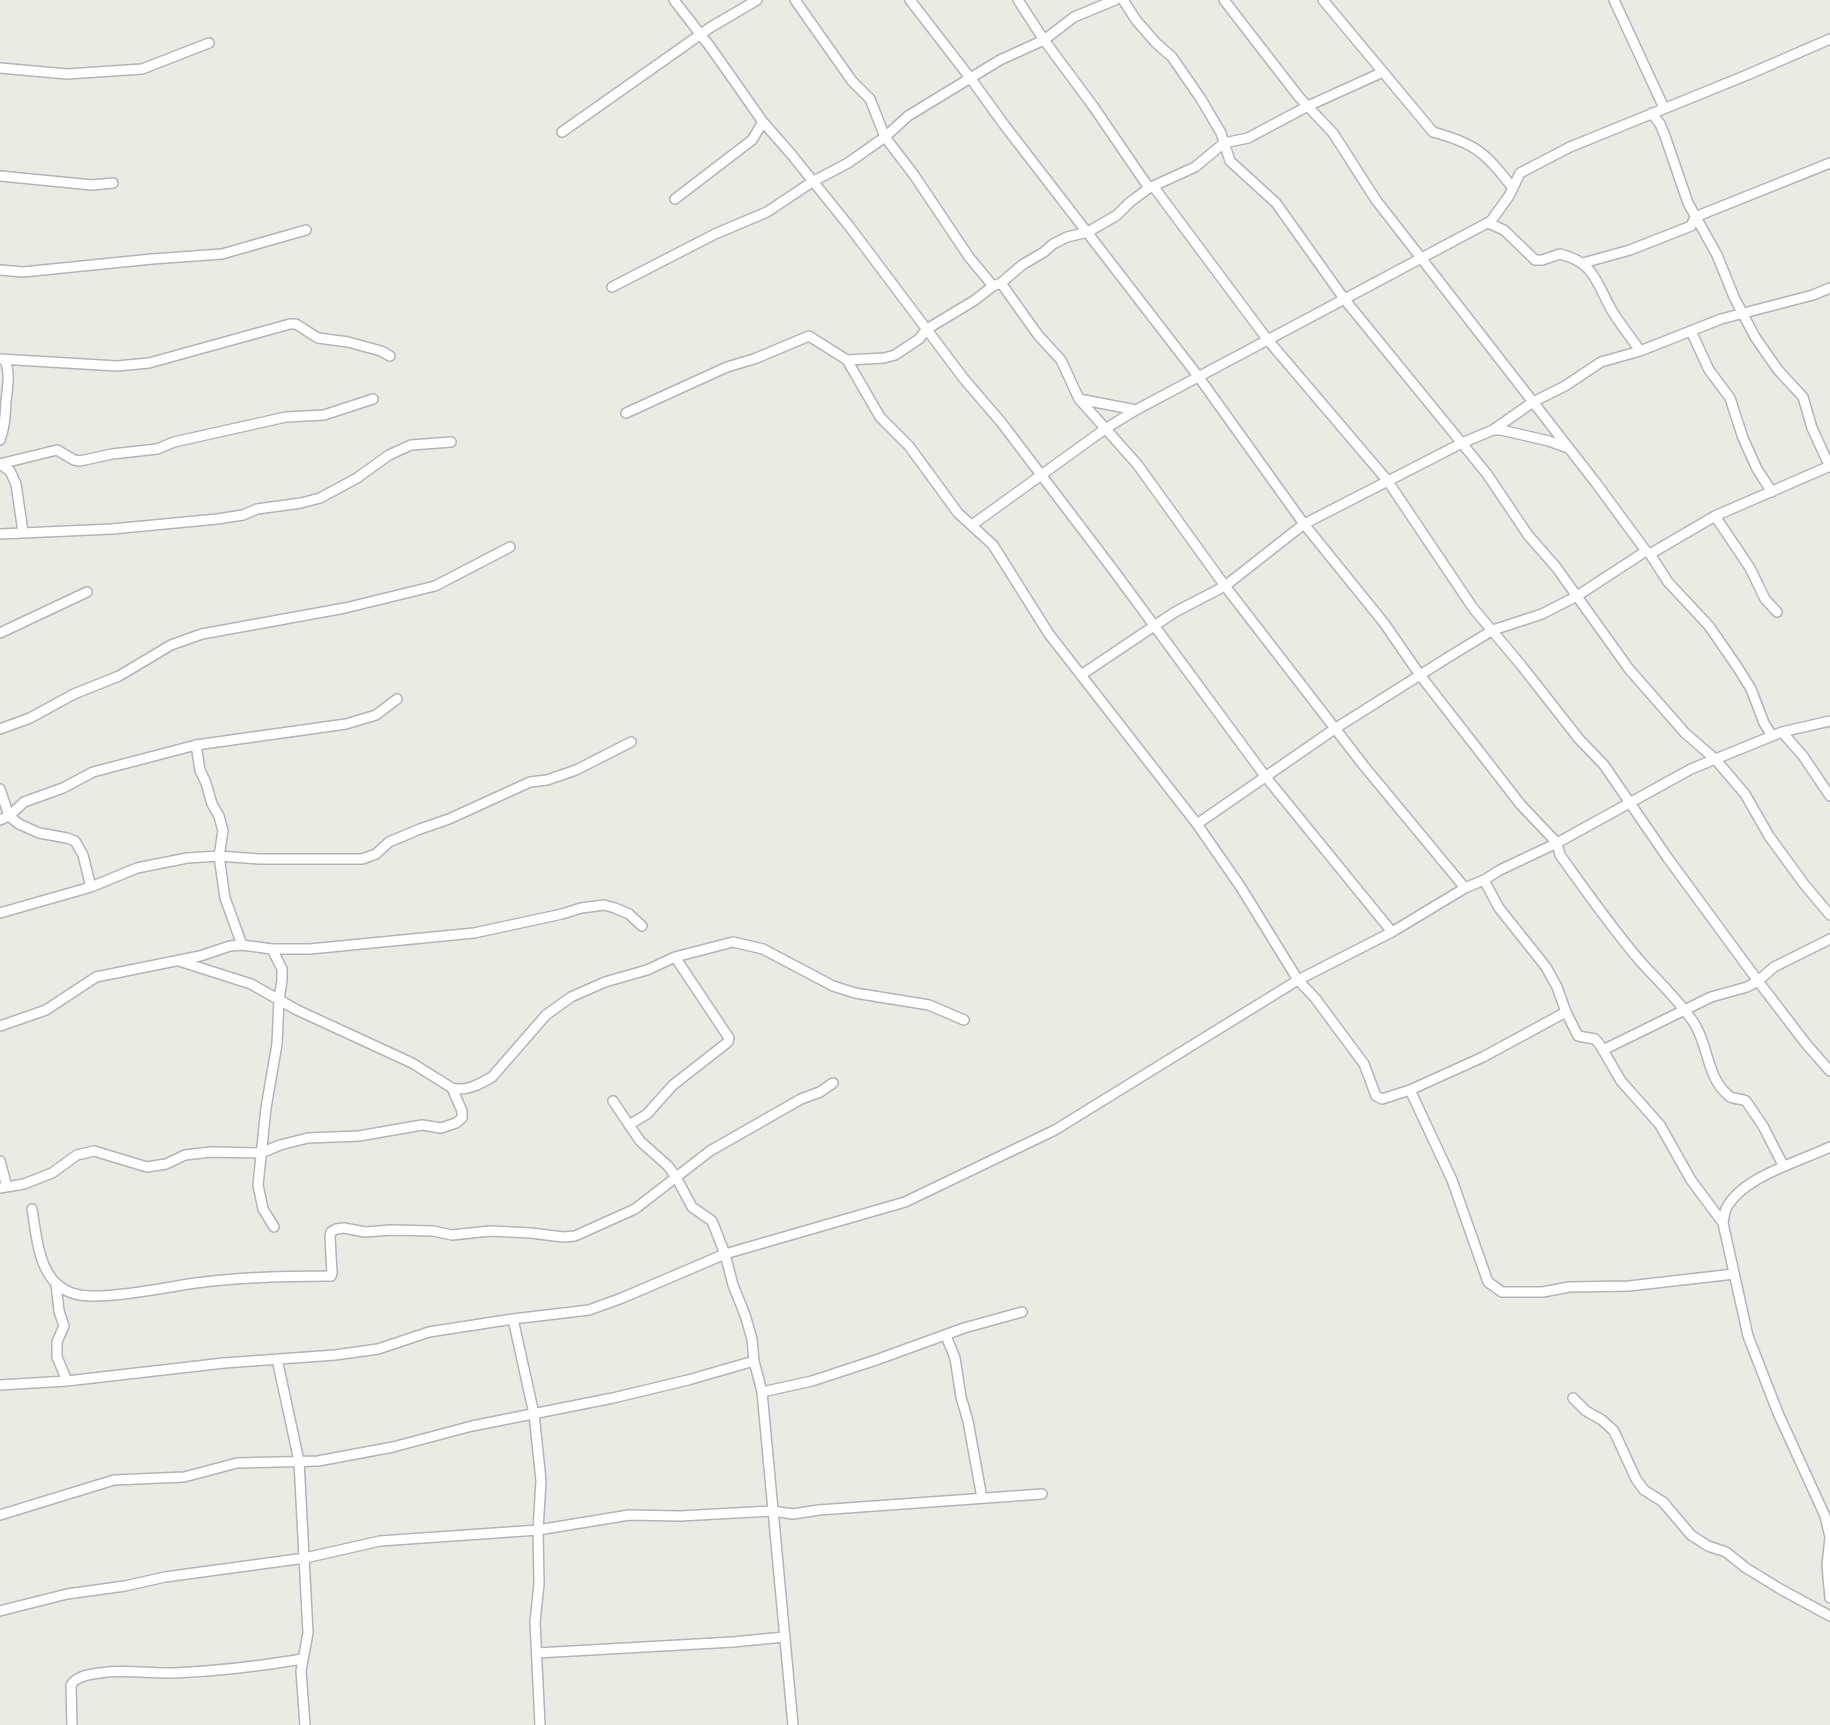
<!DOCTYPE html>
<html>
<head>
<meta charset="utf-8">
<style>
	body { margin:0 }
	canvas { display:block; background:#ecebe3 }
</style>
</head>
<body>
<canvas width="1830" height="1725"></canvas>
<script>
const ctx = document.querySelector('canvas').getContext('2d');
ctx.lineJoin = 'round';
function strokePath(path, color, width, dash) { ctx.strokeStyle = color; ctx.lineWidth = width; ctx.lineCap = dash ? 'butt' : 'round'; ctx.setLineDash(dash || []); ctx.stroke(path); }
const minor = new Path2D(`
	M674 0 711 48 763 122 791 154 849 226 964 379 1001 422 1114 571 1265 776 1392 932
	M795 0 852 81 870 99 885 137 914 175 969 257 993 286
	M910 0 971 79 1005 126 1198 376 1304 524 1384 623 1420 675 1521 805 1557 843 1560 855C1586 891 1611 927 1640 961 1658 981 1679 1000 1694 1023 1709 1046 1706 1077 1729 1096 1734 1100 1741 1098 1746 1101L1763 1126 1783 1165
	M1018 0 1044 40 1093 106 1149 188
	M1123 0 1136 20 1156 43 1172 57 1201 99 1221 133 1230 161 1276 203 1345 300 1487 474 1528 535 1556 567 1629 669 1685 733 1715 759 1745 794 1769 836 1804 884 1830 915
	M1224 0 1299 97 1333 133 1376 200 1596 483 1646 551
	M1323 0 1433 132C1477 144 1485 153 1513 188
	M1614 0 1664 108
	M0 68 67 74 142 69 209 43
	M1652 113 1660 124 1665 136 1688 203 1717 255 1734 297 1755 337 1778 370 1803 397 1812 428 1830 467
	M562 132 711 27 757 0
	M0 176 92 185 113 183
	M1153 186 1267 339 1387 480 1473 608 1521 665 1579 739 1604 765 1667 857 1758 981 1807 1045 1830 1071
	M675 199 752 140 763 122
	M1488 223 1504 230 1535 260H1542L1560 254C1594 262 1596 282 1611 309 1619 323 1631 337 1640 351
	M1583 263 1630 250 1691 226 1695 217 1830 163
	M0 270 23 272 152 259 222 254 306 230
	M1001 283 1038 335 1061 360 1079 399 1137 464 1225 586 1364 766 1465 888
	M612 287 715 234 767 212 812 182 848 163 885 137 908 116 1000 60 1044 40 1074 17 1115 0
	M1691 331 1709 370 1730 398 1743 438 1757 469 1772 492
	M0 359 117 366 149 363 290 324H296L318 338 348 342 381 351 390 356
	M847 360 880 417 909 446 958 513 993 545 1049 634 1197 824 1240 886 1298 980 1315 998 1364 1064 1376 1096 1382 1099 1410 1090 1483 1057 1566 1012
	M1079 399 1136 410
	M626 413 727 367 754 359 809 336 847 360 884 358 895 355 919 339 927 329 975 300 993 286 1001 283 1022 265 1044 252 1053 244 1067 237 1088 232 1117 215 1130 202 1149 188 1195 167 1224 143 1248 138 1308 106 1383 72
	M1493 430 1533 402 1565 386 1601 362 1640 351 1721 319 1813 295 1830 288
	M0 440C5 426 5 417 6 402 7 387 11 376 5 360
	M0 464 57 450 74 460 80 461 112 454 157 449 174 442 286 417 324 415 373 399
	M0 464 10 471 16 484 23 532
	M1715 516 1750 568 1765 599 1777 612
	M972 525 1105 429 1136 410 1491 221 1509 196 1520 173 1570 147 1747 75 1830 39
	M0 534 112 529 217 519 243 515 257 509 301 503 320 498 357 478 389 455 411 445 451 442
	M1650 554 1668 582 1709 626 1738 668 1751 689 1764 723 1772 736
	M0 633 87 592
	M1081 675 1175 612 1225 586 1304 524 1462 443 1493 430H1501L1549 441 1568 448
	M0 729 30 718 74 694 119 676 171 645 202 634 345 608 435 586 510 547
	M1782 732 1803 756 1830 796
	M196 745 200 770 206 783 212 804 219 816 223 831 219 856 225 898 242 945
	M0 789 9 816 19 824 39 833 67 838 75 841 83 855 91 887 137 868 187 858 219 856 259 859H362L376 854 389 842 420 829 449 819 530 782 547 780 576 770 631 742
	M0 820 9 816 24 802 63 788 93 772 196 745 346 724 376 715 397 699
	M1197 824 1336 728 1447 658 1493 630 1542 614 1577 596 1646 551 1650 554 1715 516 1830 466
	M1484 880 1499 908 1546 967 1557 987 1566 1012 1578 1036 1595 1039 1600 1045 1621 1081 1660 1125 1691 1180 1723 1223
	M0 913 91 887
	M272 949 282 969V980L279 1000 277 1044 266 1108 258 1185 263 1209 274 1227
	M0 1026 46 1010 96 977 200 956 230 946 242 945 272 949H310L474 933 562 914 581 908 604 905 615 908 629 914 642 926
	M1603 1050 1711 997 1747 987 1758 981 1774 967 1830 939
	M452 1088C466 1092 480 1084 492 1077L546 1015 571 997 605 982 647 970 675 957 733 942 763 949 833 986 855 993 929 1005 964 1020
	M1410 1090 1452 1180 1488 1282 1502 1292H1543L1569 1287 1629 1286 1734 1274
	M613 1101 640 1141 668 1166 676 1177 692 1207 712 1221 725 1254 733 1285 745 1315 752 1339 754 1361 762 1392 793 1725
	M629 1125 647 1114 673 1085 728 1042 729 1038 675 957
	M1830 1147C1801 1161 1741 1177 1726 1209 1724 1213 1724 1219 1723 1223L1748 1336 1778 1413 1825 1516 1830 1537
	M0 1161 7 1187
	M0 1188 24 1184 52 1173 77 1155 94 1151 147 1167 166 1164 185 1155 211 1152 261 1153 280 1145 308 1138 359 1136 422 1125 441 1128 456 1123 462 1118V1111L452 1088 412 1063 297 1010 251 984 179 961
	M32 1209C36 1232 38 1269 58 1285 67 1293 80 1296 92 1296 127 1296 161 1288 196 1283 239 1277 284 1276 328 1276H331L332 1273 330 1237 331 1232 336 1229 344 1228 365 1232 391 1230 433 1231 452 1235 490 1231 531 1233 563 1237 575 1236 635 1209 710 1151 801 1099 820 1092 833 1083
	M56 1284 59 1311 64 1326 57 1342V1357L67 1381
	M513 1319 534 1414 541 1481 538 1530 539 1584 535 1622 540 1725
	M946 1336 955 1358 961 1397 968 1421 982 1498
	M277 1359 299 1461 308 1633 301 1671 305 1725
	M0 1385 67 1381 224 1363 335 1355 378 1349 429 1332 513 1319 589 1310 622 1298 725 1254 905 1202 1055 1130 1298 980 1392 932 1465 888 1484 880 1500 870 1557 843 1691 769 1782 732 1830 721
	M762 1392 812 1381 876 1360 964 1328 1022 1312
	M1573 1398 1586 1411 1602 1420 1614 1431 1636 1479 1644 1490 1663 1502 1691 1535 1708 1546 1726 1552 1746 1568 1782 1590 1830 1616
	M0 1515 114 1480 184 1477 237 1463 318 1461 393 1447 472 1426 613 1398 688 1380 754 1361
	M1830 1538 1827 1565 1830 1598
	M0 1611 67 1594 125 1586 165 1577 305 1558 380 1541 538 1530 629 1515 680 1516 772 1511 793 1514 819 1510 1042 1494
	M537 1653 733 1642 784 1637
	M72 1725 71 1685C76 1676 91 1674 100 1673 125 1669 150 1674 174 1673 218 1671 261 1666 303 1659`);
strokePath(minor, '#b3b4b9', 12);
strokePath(minor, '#fff', 9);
</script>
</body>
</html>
